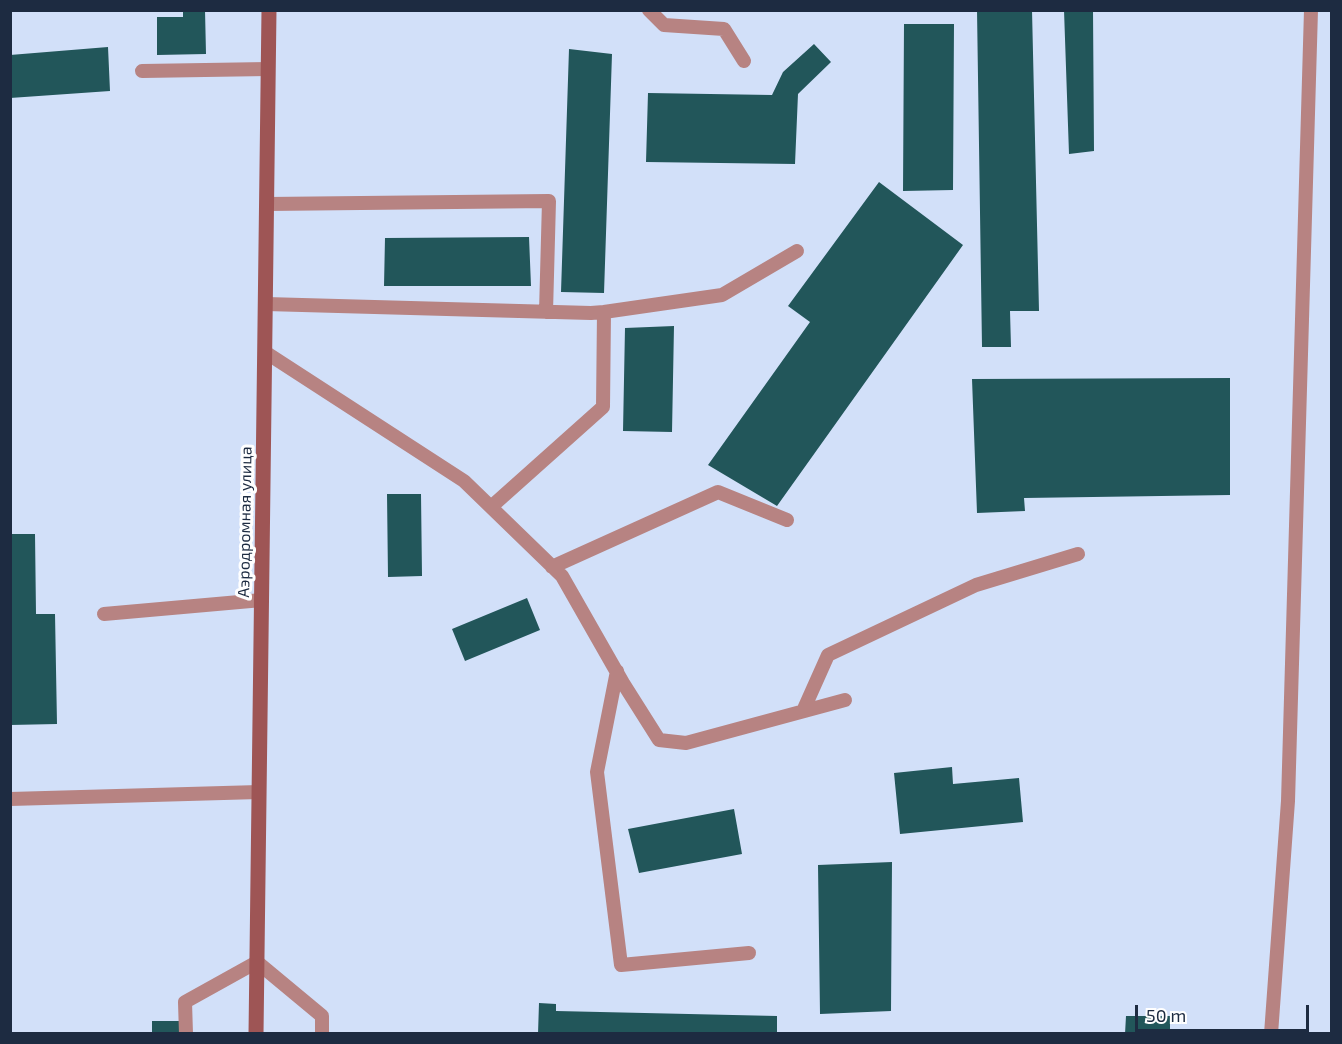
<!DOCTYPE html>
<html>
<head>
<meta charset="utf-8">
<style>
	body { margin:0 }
	#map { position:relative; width:1342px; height:1044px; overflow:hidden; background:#d2e0f9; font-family:"Exo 2",sans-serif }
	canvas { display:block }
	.frame { position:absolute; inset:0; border:12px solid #1d2b41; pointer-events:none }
	.scale { position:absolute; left:1135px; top:1005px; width:174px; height:27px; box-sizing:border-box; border:3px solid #1d2b41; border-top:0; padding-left:8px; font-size:18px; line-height:21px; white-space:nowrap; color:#1d2b41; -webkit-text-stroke:4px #fff; paint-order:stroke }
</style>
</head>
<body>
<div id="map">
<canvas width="1342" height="1044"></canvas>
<div class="frame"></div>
<div class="scale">50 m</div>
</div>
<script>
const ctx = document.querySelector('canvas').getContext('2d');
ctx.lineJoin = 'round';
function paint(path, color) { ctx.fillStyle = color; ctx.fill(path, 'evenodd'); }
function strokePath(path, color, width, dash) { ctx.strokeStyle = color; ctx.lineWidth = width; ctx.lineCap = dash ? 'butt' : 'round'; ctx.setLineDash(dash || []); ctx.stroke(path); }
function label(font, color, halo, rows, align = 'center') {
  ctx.font = font + ' "Exo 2",sans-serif'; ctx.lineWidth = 6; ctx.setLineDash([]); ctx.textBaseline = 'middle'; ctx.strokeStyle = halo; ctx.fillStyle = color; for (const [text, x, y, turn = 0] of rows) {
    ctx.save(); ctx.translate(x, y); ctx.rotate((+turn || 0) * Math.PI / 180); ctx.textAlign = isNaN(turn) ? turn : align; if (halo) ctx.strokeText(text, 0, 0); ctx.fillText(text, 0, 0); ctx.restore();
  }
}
const building = new Path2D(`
	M183 10H205L206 54 157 55V17H183Z
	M977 10H1032L1039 311H1010L1011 347H982Z
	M1064 10H1093L1094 151 1069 154Z
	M904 24H954L953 190 903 191Z
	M814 44 831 62 798 94 795 164 646 162 648 93 772 95 783 72Z
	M108 47 110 91 10 98V55Z
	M569 49 612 54 604 293 561 292Z
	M879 182 963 245 777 506 708 465 810 322 788 306Z
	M529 237 531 286H384L385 238Z
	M674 326 672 432 623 431 625 328Z
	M1230 378V495L1024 498 1025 511 977 513 972 379Z
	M387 494H421L422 576 388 577Z
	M10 534H35L36 614H55L57 724 10 725Z
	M527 598 540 630 465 661 452 629Z
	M952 767 953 784 1019 778 1023 822 900 834 894 773Z
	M734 809 742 854 639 873 628 829Z
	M892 862 891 1011 820 1014 818 865Z
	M539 1003 556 1004V1011L777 1016V1034H538Z
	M1126 1016H1170V1034H1125Z
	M152 1021H179V1034H152Z`);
const lane = new Path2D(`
	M649 10 664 25 724 29 744 61
	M142 71 268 69
	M267 204 549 201 546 312
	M266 304 591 313 604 312 603 407 491 507
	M604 312 722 295 797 251
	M265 352 464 481 562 576 623 683 659 740 686 743 845 700
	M552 567 718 492 787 520
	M104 614 262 600
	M617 671 597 772 621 965 749 953
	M803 711 828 655 976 585 1078 554
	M10 799 259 792
	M186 1034 185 1002 257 962 322 1016V1034
	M1271 1034 1288 801 1311 10`);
const secondary = new Path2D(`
	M256 1034 269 10`);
const streetNames = [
	["Аэродромная улица",245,522,-89]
];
paint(building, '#22565a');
strokePath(lane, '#b78382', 14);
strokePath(secondary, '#9e5555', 15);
label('16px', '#1d2b41', '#fff', streetNames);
</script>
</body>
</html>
